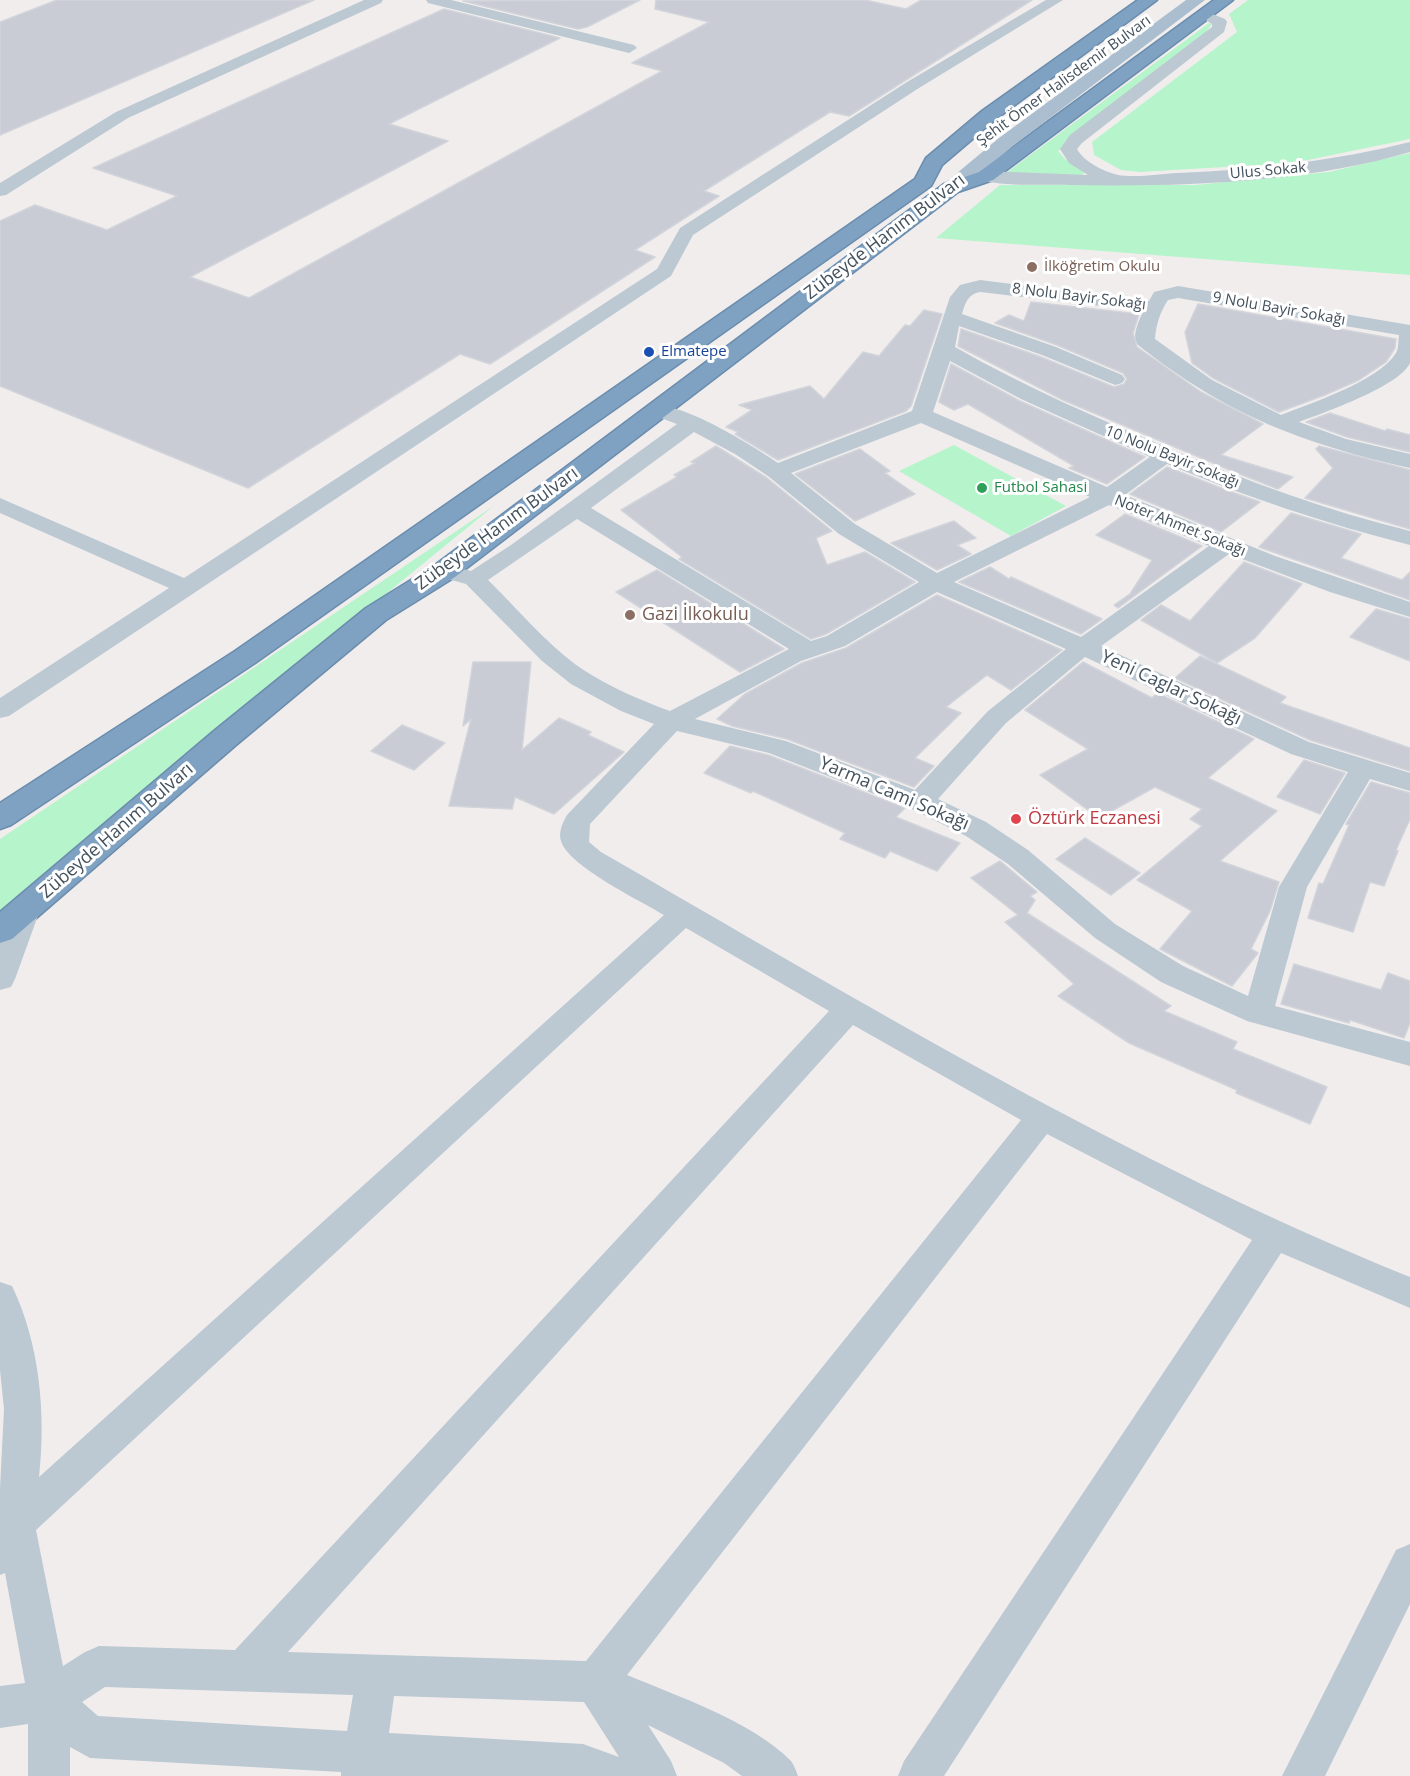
<!DOCTYPE html>
<html>
<head>
<meta charset="utf-8">
<style>
	body { margin:0 }
	canvas { display:block; background:#f1eded }
</style>
</head>
<body>
<canvas width="1410" height="1776"></canvas>
<script>
const ctx = document.querySelector('canvas').getContext('2d');
ctx.lineJoin = 'round';
function paint(path, color) { ctx.fillStyle = color; ctx.fill(path, 'evenodd'); }
function strokePath(path, color, width, dash) { ctx.strokeStyle = color; ctx.lineWidth = width; ctx.lineCap = dash ? 'butt' : 'round'; ctx.setLineDash(dash || []); ctx.stroke(path); }
function label(font, color, halo, rows, align = 'center') {
  ctx.font = font + ' "Open Sans",sans-serif'; ctx.lineWidth = 6; ctx.setLineDash([]); ctx.textBaseline = 'middle'; ctx.strokeStyle = halo; ctx.fillStyle = color; for (const [text, x, y, turn = 0] of rows) {
    ctx.save(); ctx.translate(x, y); ctx.rotate((+turn || 0) * Math.PI / 180); ctx.textAlign = isNaN(turn) ? turn : align; if (halo) ctx.strokeText(text, 0, 0); ctx.fillText(text, 0, 0); ctx.restore();
  }
}
const green = new Path2D(`
	M1248 0H1410V139L1293 163 1140 172 1121 170 1094 155 1092 142 1237 32 1229 14Z
	M1209 23 1212 24 1203 36 1058 151 1065 159 1085 171 1082 175 1006 173Z
	M1410 153V275L936 238 1000 185H1195L1329 172Z
	M954 445 1066 506 1011 536 899 471Z
	M495 505 110 819 0 911V839Z`);
const building = new Path2D(`
	M57 0H314L0 135V22Z
	M640 0 587 27 578 29 463 1Z
	M656 0H865L906 9 921 0H1032L849 116 830 112 704 191 719 196 635 250 655 257 490 364 460 354 248 488 0 386V221L35 205 107 230 177 196 93 168 444 9 560 38 389 124 448 141 190 277 249 298 662 71 632 63 709 22 655 9Z
	M1031 302 1139 314 1133 333 1137 347 1201 392 1263 424 1221 455 1293 477 1278 489 1232 471 1063 400 958 346 961 329 1041 357 1114 387 1124 384 1127 379 1123 373 1057 345 995 323 1009 315 1024 321Z
	M1198 304 1396 339 1395 348 1386 362 1359 380 1325 395 1279 412 1213 378 1192 363 1185 332Z
	M924 310 942 314 911 406 906 411 778 460 735 434 738 432 726 427 752 410 739 405 810 386 824 399 863 352 879 356 905 325 910 326Z
	M951 364 1020 401 1145 457 1107 484 1069 468 1074 466 968 404 954 410 939 402Z
	M1330 413 1385 431 1387 429 1410 435V452L1347 437 1306 422Z
	M716 446 767 478 832 531 816 538 827 565 865 552 915 582 826 634 811 639 679 559 682 557 621 510 677 477 674 475 695 463 691 462Z
	M1319 446 1410 470V529L1305 498 1333 468 1316 449Z
	M860 449 890 471 885 473 915 494 855 521 795 474Z
	M1167 467 1226 490 1260 502 1221 532 1130 494Z
	M1291 513 1361 534 1341 558 1402 580 1410 572V600L1259 547Z
	M1125 514 1202 546 1118 608 1114 605 1130 594 1152 560 1096 535Z
	M954 521 976 538 957 545 971 554 937 570 891 543Z
	M1244 562 1302 584 1255 638 1217 663 1141 620 1161 605 1190 621Z
	M990 567 1009 579 1011 577 1102 619 1081 634 959 582Z
	M657 570 784 649 740 672 616 592Z
	M937 595 1062 650 1011 690 987 675 946 707 961 713 915 758 934 766 914 787 787 739 732 726 717 719 745 694 802 663 846 648Z
	M1376 609 1410 619V661L1350 637Z
	M1200 656 1286 697 1280 703 1410 748V771L1310 740 1175 678Z
	M473 662H531L522 750 559 718 591 732 588 735 624 752 554 814 515 797 512 809 449 806 471 719 463 726Z
	M1083 662 1152 698 1157 693 1254 739 1208 778 1277 811 1220 861 1279 882 1270 911 1251 949 1258 953 1232 986 1160 949 1192 911 1137 880 1202 826 1190 819 1202 809 1155 787 1099 818 1040 775 1088 749 1025 710Z
	M402 725 445 743 414 770 371 751Z
	M730 746 768 755 905 808 896 817 960 843 937 871 890 851 885 858 840 839 845 833 753 791 751 793 704 773Z
	M1304 760 1345 773 1320 814 1277 797Z
	M1371 782 1410 793V819L1396 850 1398 851 1384 886 1370 882 1353 932 1308 918 1319 883 1323 884 1349 825 1346 824Z
	M1085 838 1140 873 1111 895 1056 859Z
	M1000 861 1037 892 1030 896 1035 900 1027 913 1171 1006 1164 1011 1237 1042 1233 1049 1327 1087 1310 1124 1236 1093 1237 1090 1129 1043 1058 996 1074 984 1005 922 1018 915 971 878Z
	M1294 964 1381 990 1388 973 1410 981V1023L1404 1038 1350 1020 1349 1023 1281 1004Z`);
const minor = new Path2D(`
	M364 0H383L381 3 128 118 6 195 0 196V183L116 112Z
	M426 0H451L634 45 637 48 629 53 428 3Z
	M1046 0H1063L919 88 693 235 671 276 9 716 0 718V698L169 588 0 513V498L184 578 657 269 680 228 907 82Z
	M1205 11 1225 19 1227 22 1224 32 1082 143 1077 149C1084 162 1105 172 1118 175 1136 178 1160 174 1178 173 1257 170 1334 161 1410 142V152C1306 183 1179 187 1071 185 1042 184 1008 187 980 180L977 176 980 172 986 171 1088 175 1069 163 1060 149 1070 135 1212 27V24L1198 15Z
	M980 280 1149 301 1154 292 1178 286 1410 325C1410 335 1410 353 1410 363 1400 386 1323 413 1299 422L1346 439 1410 454V468C1303 444 1225 414 1138 345 1131 335 1139 322 1143 311L980 292C968 294 965 303 962 314L1056 347 1122 375 1125 379 1122 383 1115 385 1042 355 959 326 955 347C1025 387 1099 419 1173 450 1250 482 1328 511 1410 531V545C1327 524 1246 497 1167 464L1125 495 1275 556 1410 602V617L1330 592 1229 554 1101 646 1309 742 1410 773V791L1370 779 1307 887 1275 1006 1410 1042V1066L1247 1021 1161 982 1095 938 1008 864 966 836 910 808 769 753 677 731 590 824 589 842 601 852C865 1004 1127 1163 1410 1277V1308L1281 1253 944 1776H898L904 1761 1252 1240 1047 1134 627 1675C677 1696 751 1721 790 1760 794 1764 796 1771 798 1776H742L724 1763 648 1725 671 1761 677 1776H341V1772L90 1758 70 1747V1776H28V1724L0 1728V1686L25 1683 5 1573 0 1575V1488L4 1409 0 1370V1282L12 1286C40 1344 46 1414 39 1477L664 915C641 901 568 866 561 841 558 832 563 822 567 815L654 724 621 711 571 684 542 661 466 584 437 576 433 571 437 566 445 564 471 571 511 545 677 424 650 414 647 410 650 406C678 399 753 446 778 463L912 411 950 297 960 285ZM1178 298 1399 335C1398 341 1399 348 1396 353 1379 381 1311 403 1281 415L1212 380 1155 339C1156 325 1160 312 1168 300ZM950 361 1021 399 1150 457 1107 487 933 412ZM921 423 1090 497 937 573 855 524 791 473ZM694 432 735 454 768 476 839 534 919 582 827 636 811 641 591 508ZM1109 505 1209 546 1081 637 954 582ZM577 519 789 649 670 711C642 701 615 689 590 674 552 651 520 611 488 580ZM937 592 1066 649 988 711 915 790 786 741 695 719 801 661 845 646ZM1085 657 1291 754 1348 772 1279 887 1248 996 1183 966 1115 924 1028 850 986 822 938 799 1006 723ZM686 928 829 1011 235 1650 99 1646 85 1652 63 1666 36 1530ZM853 1025 1021 1120 586 1661 288 1652ZM105 1687 353 1695 347 1731 98 1716 82 1702ZM394 1696 584 1702 619 1757 583 1744 389 1733Z
	M26 900 36 903 40 910 15 979 11 987 0 990V940L16 903Z
	M1410 1544V1604L1325 1776H1282L1396 1550Z`);
const major = new Path2D(`
	M1186 0H1205L1013 146 958 192H944L941 188 944 184 999 138Z`);
const highway = new Path2D(`
	M1138 0H1157L996 119 942 165 931 186 255 663 11 825 0 829V803L235 651 915 179 926 158 982 111Z
	M1214 0H1233L993 180 958 192 455 577 386 620 236 745 12 939 0 943V912L214 731 366 608 435 565 944 184 979 172Z`);
const markers = [
	[1032,267,6,"#8d6e63"],
	[649,352,6,"#1a4fb4"],
	[982,488,6,"#2e9e5b"],
	[630,615,6,"#8d6e63"],
	[1016,819,6,"#e0444e"]
];
const farStreetnames = [
	["Şehit Ömer Halisdemir Bulvarı",1064,81,-36],
	["Ulus Sokak",1268,171,-5],
	["8 Nolu Bayir Sokağı",1079,297,7],
	["9 Nolu Bayir Sokağı",1279,309,10],
	["10 Nolu Bayir Sokağı",1172,457,22],
	["Noter Ahmet Sokağı",1180,526,22]
];
const farEducationnames = [
	["İlköğretim Okulu",1044,267]
];
const farTransitnames = [
	["Elmatepe",661,352]
];
const farLeisurenames = [
	["Futbol Sahasi",994,488]
];
const streetNames = [
	["Zübeyde Hanım Bulvarı",885,237,-37],
	["Zübeyde Hanım Bulvarı",497,529,-36],
	["Yeni Caglar Sokağı",1171,688,25],
	["Yarma Cami Sokağı",894,794,23],
	["Zübeyde Hanım Bulvarı",117,831,-41]
];
const educationNames = [
	["Gazi İlkokulu",642,615]
];
const healthNames = [
	["Öztürk Eczanesi",1028,819]
];
paint(green, '#b6f4cc');
paint(building, '#c9ccd4');
strokePath(building, '#d1d4da', 1.5);
strokePath(highway, '#6b8dae', 3);
paint(minor, '#bcc9d2');
paint(major, '#aabed0');
paint(highway, '#7fa2c3');
for (const [x, y, r, color] of markers) { const dot = new Path2D(); dot.arc(x, y, r, 0, 2 * Math.PI); ctx.fillStyle = color; ctx.fill(dot); strokePath(dot, '#fff', 2); }
label('15px', '#44525d', '#fff', farStreetnames);
label('15px', '#785e54', '#fff', farEducationnames, 'left');
label('15px', '#164399', '#fff', farTransitnames, 'left');
label('15px', '#27864d', '#fff', farLeisurenames, 'left');
label('18px', '#44525d', '#fff', streetNames);
label('18px', '#785e54', '#fff', educationNames, 'left');
label('18px', '#be3a42', '#fff', healthNames, 'left');
</script>
</body>
</html>
